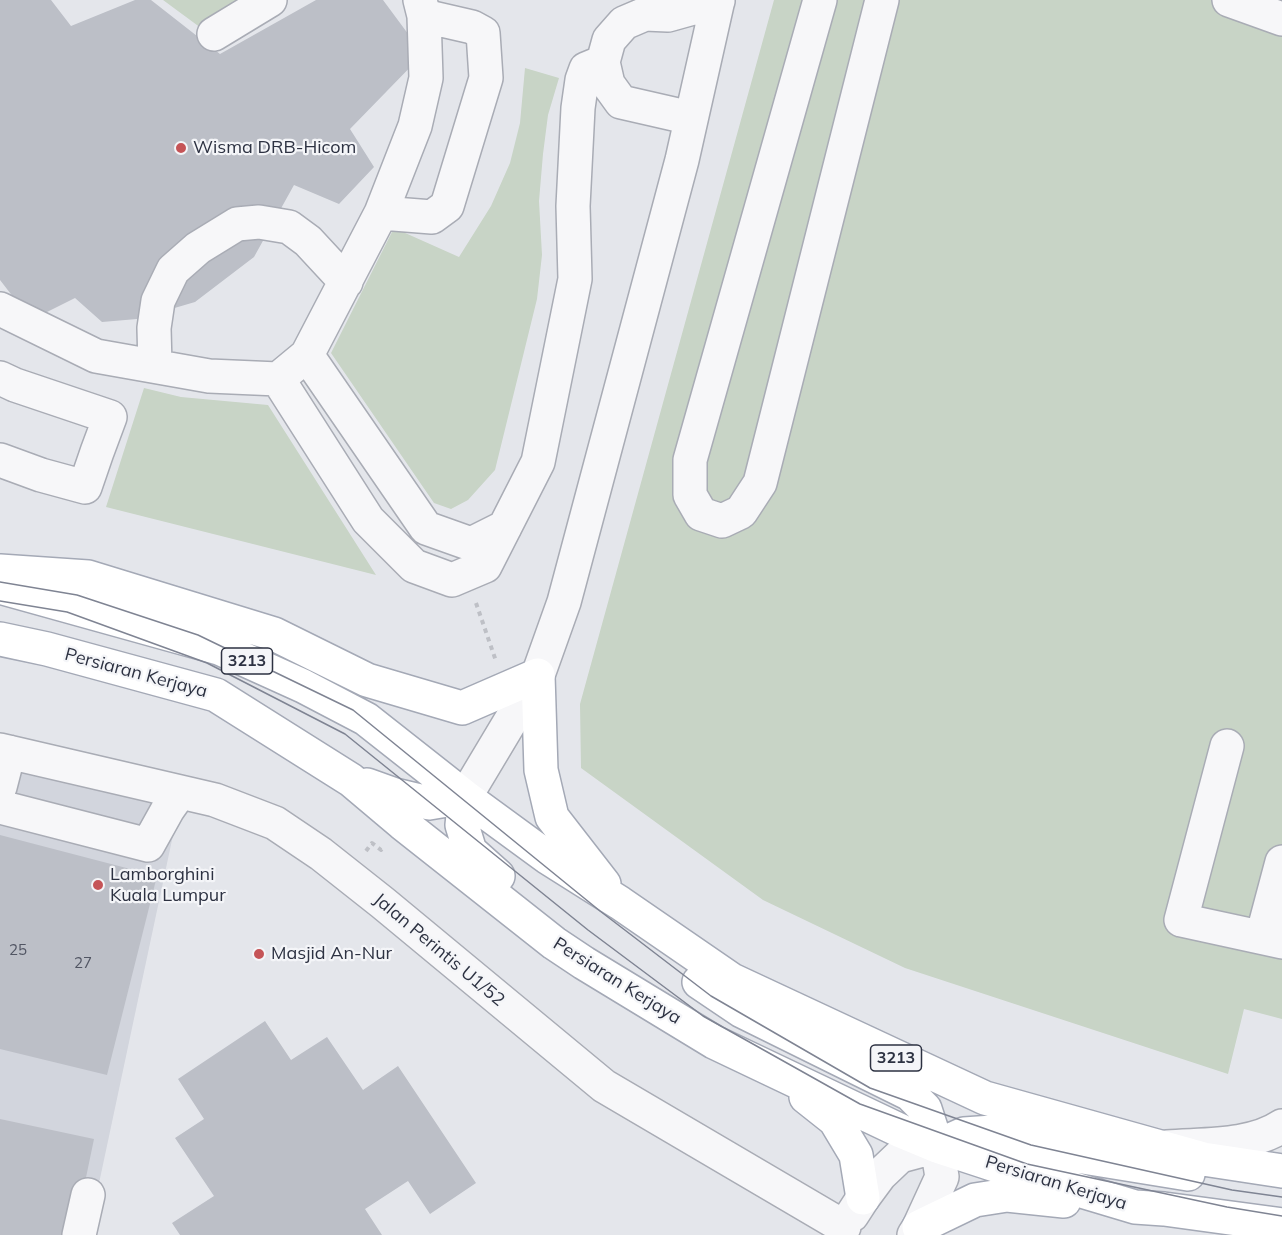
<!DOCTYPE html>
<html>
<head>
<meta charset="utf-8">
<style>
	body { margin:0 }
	canvas { display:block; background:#e4e6eb }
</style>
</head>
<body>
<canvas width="1282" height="1235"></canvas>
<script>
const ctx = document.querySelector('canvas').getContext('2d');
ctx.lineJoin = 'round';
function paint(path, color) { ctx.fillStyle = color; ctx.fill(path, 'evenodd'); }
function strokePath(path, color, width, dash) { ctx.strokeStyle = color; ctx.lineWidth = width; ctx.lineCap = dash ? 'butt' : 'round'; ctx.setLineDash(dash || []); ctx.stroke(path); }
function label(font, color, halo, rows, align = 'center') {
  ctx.font = font + ' Mulish,sans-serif'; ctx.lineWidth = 4.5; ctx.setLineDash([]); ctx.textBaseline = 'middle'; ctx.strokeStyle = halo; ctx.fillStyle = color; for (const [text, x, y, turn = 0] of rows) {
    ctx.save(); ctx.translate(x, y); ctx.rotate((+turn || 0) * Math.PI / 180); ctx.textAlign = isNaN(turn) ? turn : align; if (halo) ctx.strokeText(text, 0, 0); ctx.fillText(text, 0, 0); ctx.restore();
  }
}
const built = new Path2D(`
	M0 765 179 807 88 1235H0Z`);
const green = new Path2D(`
	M163 0H250L201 28Z
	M774 0H1282V1019L1244 1009 1228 1074 905 968 763 900 581 768 580 704Z
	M525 68 559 78 548 115 543 154 539 201 542 255 537 299 495 470 468 500 451 509 434 503 331 353 394 228 459 257 491 206 510 163 520 123Z
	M144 388 181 397 268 405 376 575 106 507Z`);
const building = new Path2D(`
	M0 0H51L71 26 135 0H151L220 54 316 0H383L423 54 350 129 374 167 339 204 294 185 254 257 195 302 137 319 102 322 75 298 31 320 0 280Z
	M0 835 157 876 107 1075 0 1049Z
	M265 1021 291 1060 327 1037 363 1090 398 1066 476 1183 430 1214 408 1181 365 1209 382 1235H180L172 1223 214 1196 175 1138 204 1119 178 1079Z
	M0 1119 94 1139 74 1235H0Z`);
const path = new Path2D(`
	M476 603 496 661
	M366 851 372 843 381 850 384 846`);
const minor = new Path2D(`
	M820 0 690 460V495L701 514 722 521 741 512 760 483 882 0
	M1229 0 1282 19
	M214 34 270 0
	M691 118 621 102 608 84 603 62 609 40 624 23 645 14 668 15 718 1
	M381 213 432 217 447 206 486 78 483 33 472 27 424 16
	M0 309 96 356 209 376 278 379 307 355 381 213 415 126 426 78 424 16 420 0
	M307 355 426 528 471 544 505 527
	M155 366 154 328 158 301 173 270 198 248 237 224 259 222 289 227 308 241 346 282
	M0 378 15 385 110 417 97 452 85 487 41 475 0 460
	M278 379 368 520 414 566 452 580 485 566 538 462 575 279 573 206 578 108 582 80 586 69 603 62
	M1227 746 1181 920 1282 942
	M0 750 215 800 275 823 321 854 383 903 604 1086 844 1227
	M0 787 9 752
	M465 797 538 675 564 602 682 160 718 0
	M0 807 148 845 168 809 180 792
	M1262 937 1282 862
	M1167 1147C1203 1144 1251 1147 1282 1126
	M852 1215 863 1198 880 1175 900 1156 937 1146 942 1177 919 1227 914 1235
	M79 1235 88 1195`);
const major = new Path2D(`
	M0 571 88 577 274 634 367 680 462 708 538 675 541 770 552 817 604 884
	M0 587 219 648 303 686 366 719 465 797 547 857 620 903 732 980 985 1098 1203 1159 1282 1171
	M0 639 47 649 216 695 351 780 402 823 554 943 584 963 714 1042 901 1131 937 1146 998 1166 1135 1207 1164 1209 1282 1225
	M367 785 395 795 429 803 465 797
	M465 797 462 825 470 851 498 876
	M699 982 742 1011 910 1094 925 1109 937 1146
	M806 1097 835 1120 856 1155 863 1198
	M937 1146 964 1134 993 1132 1077 1156 1188 1174
	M919 1227 975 1200 1007 1195 1064 1201`);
const tram = new Path2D(`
	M0 582 77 595 198 635 353 710 600 911 711 996 870 1088 1031 1145 1232 1190 1282 1197
	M0 601 67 612 207 663 345 734 588 930 703 1016 860 1104 1027 1164 1227 1207 1282 1216`);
const markers = [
	[181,148,6,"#c55457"],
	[98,885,6,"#c55457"],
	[259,954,6,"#c55457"]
];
const numberNames = [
	["25",18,950],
	["27",83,963]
];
const shields = [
	[247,661,51],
	[896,1058,51]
];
const shieldNames = [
	["3213",247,661],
	["3213",896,1058]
];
const poiNames = [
	["Wisma DRB-Hicom",193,148],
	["Lamborghini",110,875],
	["Kuala Lumpur",110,896],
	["Masjid An-Nur",271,954]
];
const streetNames = [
	["Persiaran Kerjaya",136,673,15],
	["Jalan Perintis U1/52",439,950,40],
	["Persiaran Kerjaya",617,981,32],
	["Persiaran Kerjaya",1056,1183,17]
];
paint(built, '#d2d5dd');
paint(green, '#c8d4c6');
paint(building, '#bcbfc7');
strokePath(minor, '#a9acb5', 36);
strokePath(major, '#a4a9b6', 36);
strokePath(path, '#bec0c6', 4, [4.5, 4.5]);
strokePath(minor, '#f7f7f9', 33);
strokePath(major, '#fff', 33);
strokePath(tram, '#7f8493', 1.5);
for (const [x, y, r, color] of markers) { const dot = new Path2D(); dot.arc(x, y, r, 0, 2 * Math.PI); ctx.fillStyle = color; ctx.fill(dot); strokePath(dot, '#f4f5f8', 2); }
label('15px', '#515563', null, numberNames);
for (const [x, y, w] of shields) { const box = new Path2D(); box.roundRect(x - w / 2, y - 13, w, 26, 4.5); ctx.fillStyle = '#f4f5f8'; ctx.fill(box); strokePath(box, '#2d3242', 1.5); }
label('bold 16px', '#2d3242', null, shieldNames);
label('18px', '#2d3242', '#f4f5f8', poiNames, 'left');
label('18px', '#2d3242', '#f4f5f8', streetNames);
</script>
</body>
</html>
